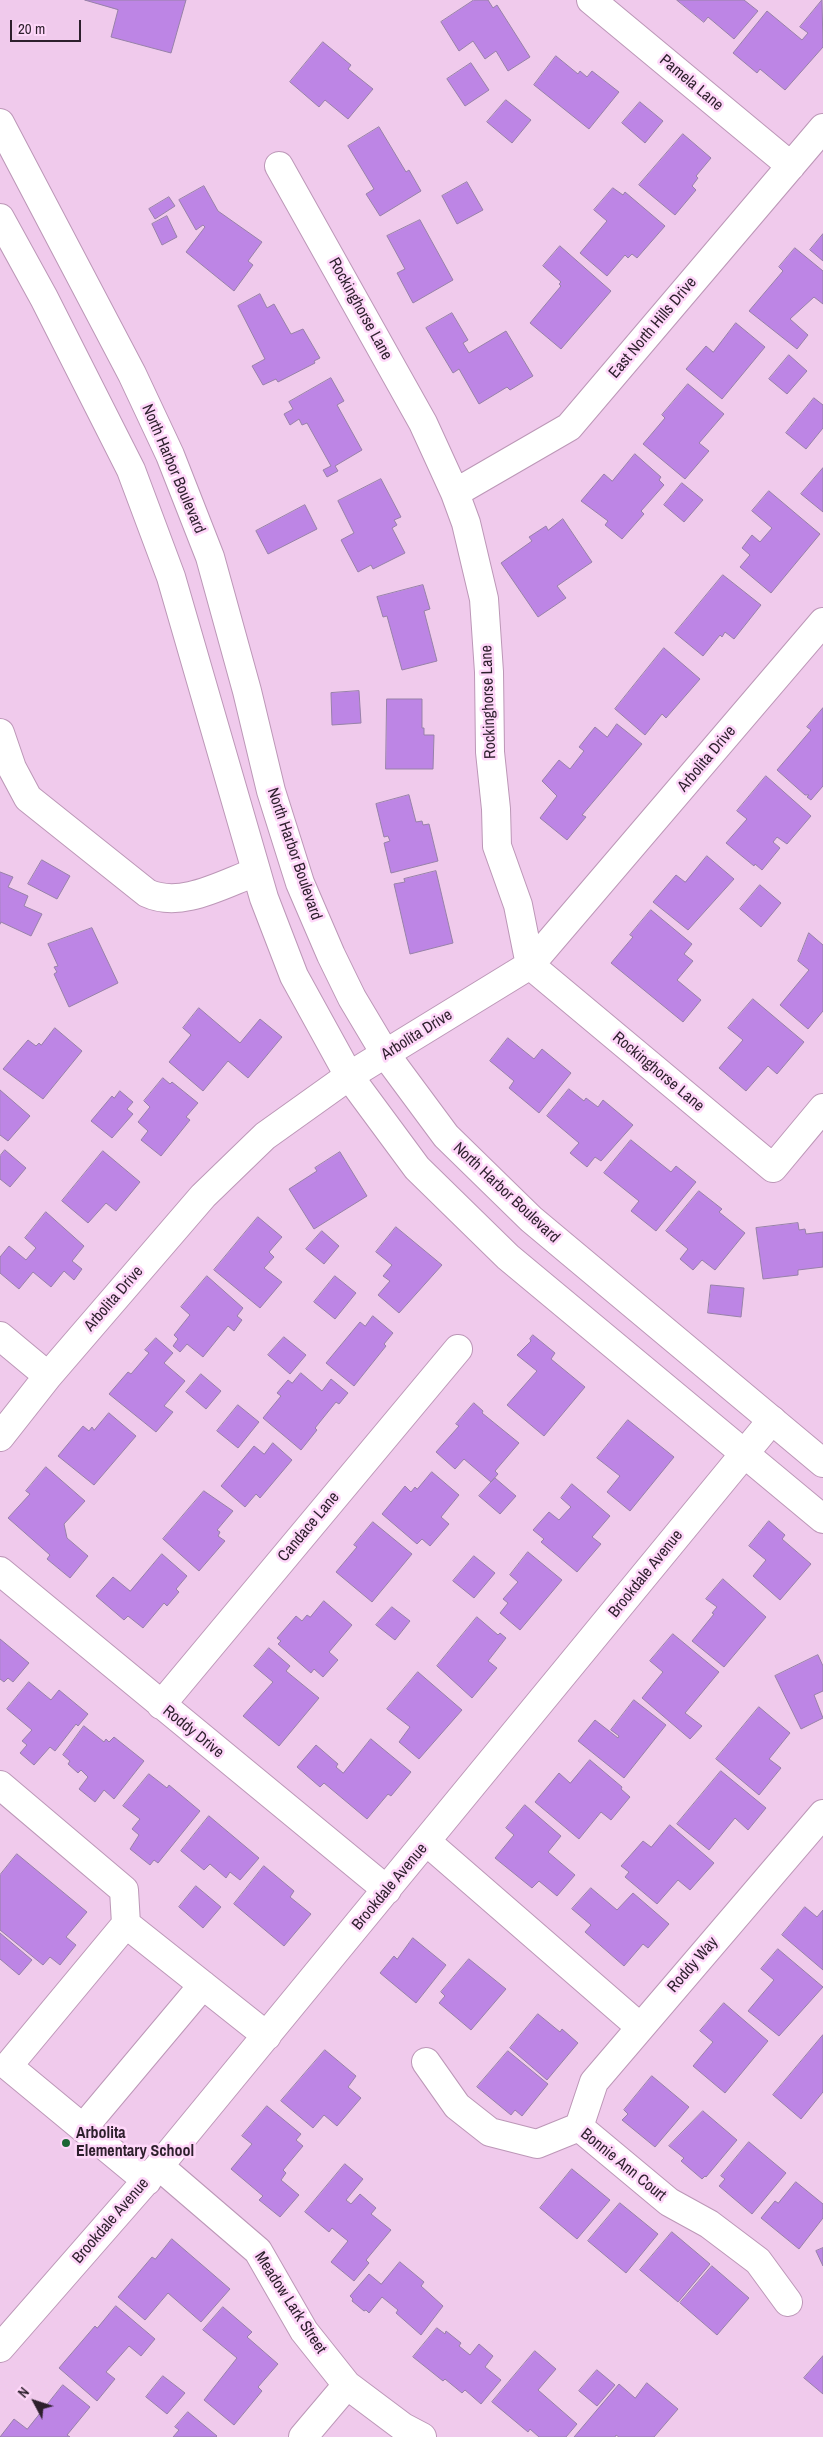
<!DOCTYPE html>
<html>
<head>
<meta charset="utf-8">
<style>
	body { margin:0 }
	#map { position:relative; width:823px; height:2437px; overflow:hidden; background:#f0caec; font-family:"Archivo Narrow",sans-serif }
	canvas { display:block }
	.north { position:absolute; left:10px; top:2377px; width:50px; height:50px; -webkit-text-stroke:4px #fed7f9; paint-order:stroke; rotate:310deg; font-size:14px; font-weight:700; line-height:20px; text-align:center; color:#2d1f2c }
	.north::after { content:''; display:block; margin:auto; width:18px; height:22px; background:#2d1f2c; clip-path:polygon(50% 0,100% 100%,50% 72%,0 100%) }
	.scale { position:absolute; left:10px; top:20px; width:71px; height:22px; box-sizing:border-box; border:2px solid #2d1f2c; border-top:0; padding-left:6px; font-size:15px; line-height:18px; white-space:nowrap; color:#2d1f2c; -webkit-text-stroke:4px #fed7f9; paint-order:stroke }
</style>
</head>
<body>
<div id="map">
<canvas width="823" height="2437"></canvas>
<div class="north">N</div>
<div class="scale">20 m</div>
</div>
<script>
const ctx = document.querySelector('canvas').getContext('2d');
ctx.lineJoin = 'round';
function paint(path, color) { ctx.fillStyle = color; ctx.fill(path, 'evenodd'); }
function strokePath(path, color, width, dash) { ctx.strokeStyle = color; ctx.lineWidth = width; ctx.lineCap = dash ? 'butt' : 'round'; ctx.setLineDash(dash || []); ctx.stroke(path); }
function label(font, color, halo, rows, align = 'center') {
  ctx.font = font + ' "Archivo Narrow",sans-serif'; ctx.lineWidth = 5; ctx.setLineDash([]); ctx.textBaseline = 'middle'; ctx.strokeStyle = halo; ctx.fillStyle = color; for (const [text, x, y, turn = 0] of rows) {
    ctx.save(); ctx.translate(x, y); ctx.rotate((+turn || 0) * Math.PI / 180); ctx.textAlign = isNaN(turn) ? turn : align; if (halo) ctx.strokeText(text, 0, 0); ctx.fillText(text, 0, 0); ctx.restore();
  }
}
const building = new Path2D(`
	M85 0H186L171 53 111 37 118 10Z
	M474 0H488L493 8 497 5 530 57 508 71 496 51 485 59 473 41 459 51 441 22Z
	M677 0H744L758 11 734 39 708 17 704 22Z
	M822 0 823 47 785 90 760 69 757 73 733 53 767 11 802 40 808 33 800 27Z
	M323 42 351 65 348 69 373 89 348 119 325 100 319 107 290 82Z
	M556 56 578 74 580 71 587 77 592 71 619 92 589 129 534 85Z
	M471 63 489 90 465 106 447 79Z
	M506 100 531 120 512 143 487 122Z
	M640 102 663 121 645 143 622 123Z
	M379 127 406 172 409 170 421 191 380 216 366 194 374 189 348 146Z
	M683 134 711 158 696 176 698 178 692 186 696 190 675 215 639 185Z
	M467 182 483 210 457 224 442 196Z
	M204 186 218 211 262 242 248 261 253 265 234 291 186 252 205 227 203 225 196 230 179 200Z
	M613 188 623 195 625 192 665 226 637 258 632 254 628 258 625 255 607 276 580 253 607 221 594 210Z
	M169 197 175 206 155 219 149 209Z
	M167 216 177 237 162 245 152 224Z
	M420 220 453 280 413 303 397 273 405 269 387 236Z
	M823 234V261L810 250Z
	M560 246 611 291 561 349 530 323 561 286 559 284 561 282 543 266Z
	M795 248 823 271V304L814 297 790 319 808 335 797 349 749 311 783 271 779 267Z
	M260 294 267 308 274 304 291 334 303 329 320 358 314 361 315 363 278 382 276 379 263 385 252 366 265 359 238 306Z
	M452 313 468 340 463 343 469 353 506 331 533 376 510 390 507 387 479 404 459 369 453 373 426 328Z
	M736 323 765 347 722 399 686 369 706 346 713 352Z
	M789 355 807 371 787 394 769 379Z
	M331 378 344 401 337 405 362 450 335 466 338 471 327 477 323 470 331 466 307 423 302 425 299 419 290 425 284 414 293 409 289 402Z
	M688 384 724 414 699 443 709 451 685 479 643 444 665 418 662 415Z
	M814 398 823 405V428L806 449 786 433Z
	M635 454 661 477 659 480 664 485 641 511 644 514 622 539 605 525 608 521 581 501 604 474 612 481Z
	M823 468V512L801 494Z
	M381 479 401 517 394 520 397 525 392 528 405 553 373 569 371 565 358 572 341 540 354 533 338 501Z
	M682 483 703 500 684 522 664 505Z
	M769 491 820 534 771 593 740 567 750 555 742 548 752 535 760 542 772 528 752 511Z
	M305 505 317 529 268 554 256 531Z
	M563 519 592 562 557 586 566 598 538 617 501 563 532 541 529 537 546 526 548 530Z
	M723 575 761 605 734 639 725 632 722 637 720 635 703 656 675 633Z
	M423 585 430 609 424 611 437 661 402 670 387 616 383 617 377 597Z
	M664 648 700 679 666 718 662 714 645 735 615 709Z
	M359 691 361 723 332 725 331 693Z
	M387 699H422V728H424V735H434L433 769H386Z
	M823 708V786L811 800 807 797 809 795H805L777 770 811 730 807 727Z
	M617 724 642 744 582 815 586 817 567 840 540 818 557 796 542 781 559 760 570 769 584 751 579 747 595 727 607 737Z
	M766 776 811 816 787 844 777 837 773 842 780 848 762 870 755 864 754 866 726 843 747 819 737 811Z
	M409 795 416 822 422 821 423 825 429 824 438 861 391 873 384 843 390 841 388 836 384 837 376 804Z
	M707 856 734 879 688 930 653 902 676 875 685 882Z
	M42 860 70 876 57 899 28 884Z
	M436 871 453 943 410 954 394 884 405 882 404 879Z
	M0 872 13 877 8 887 28 896 24 906 42 914 31 936 1 922 0 924Z
	M760 885 781 903 761 927 740 909Z
	M651 910 692 944 684 954 693 961 677 980 701 1000 683 1022 611 963 633 937 630 935Z
	M92 928 118 983 69 1007 54 974 57 972 54 967 58 966 48 944Z
	M809 933 823 945V1011L808 1029 780 1005 809 970 798 961Z
	M753 999 804 1042 777 1074 768 1066 746 1091 719 1068 743 1040 728 1028Z
	M199 1008 240 1043 260 1019 282 1037 248 1078 228 1061 203 1091 169 1062 191 1035 183 1028Z
	M55 1028 82 1051 43 1099 3 1069 28 1040 36 1046 39 1043 41 1045Z
	M508 1038 534 1059 542 1049 571 1073 539 1113 509 1088 514 1081 490 1061Z
	M163 1078 170 1084 172 1082 198 1103 186 1117 190 1120 161 1156 141 1140 148 1131 138 1122 150 1107 144 1101Z
	M569 1089 584 1101 586 1098 598 1107 603 1100 633 1125 601 1161 595 1157 587 1167 570 1153 579 1143 547 1116Z
	M0 1090 30 1116 8 1141 0 1135Z
	M120 1091 133 1102 127 1109 133 1114 112 1138 91 1121 112 1096 114 1098Z
	M631 1140 671 1172 676 1166 696 1182 656 1231 631 1211 639 1201 604 1173Z
	M5 1150 26 1168 10 1187 0 1179V1156Z
	M103 1151 140 1182 116 1211 106 1203 88 1223 62 1201Z
	M340 1152 367 1196 314 1229 289 1189 317 1171 315 1168Z
	M699 1191 722 1209 719 1212 745 1233 715 1270 702 1260 693 1270 680 1259 688 1249 666 1231Z
	M46 1212 84 1246 72 1261 82 1269 74 1280 64 1271 51 1287 33 1272 19 1289 0 1273V1257L9 1246 26 1260 36 1248 25 1238Z
	M258 1217 282 1237 269 1252 274 1257 264 1268 282 1282 260 1308 214 1270Z
	M798 1223 799 1230 805 1229 806 1234 823 1232V1267L798 1270V1275L763 1279 756 1228Z
	M396 1227 442 1265 399 1313 378 1295 390 1281 383 1276 392 1265 376 1252Z
	M322 1231 339 1246 324 1264 306 1249Z
	M207 1276 243 1308 237 1316 242 1320 234 1331 228 1326 203 1357 187 1344 180 1352 173 1346 178 1339 174 1335 190 1315 181 1307Z
	M335 1276 356 1293 335 1319 314 1302Z
	M711 1285 744 1288 741 1317 708 1313Z
	M373 1316 393 1333 384 1344 386 1346 354 1386 326 1363 360 1322 365 1326Z
	M533 1335 555 1353 551 1359 585 1387 544 1436 507 1405 537 1371 517 1355 531 1341 530 1339Z
	M284 1337 306 1355 290 1374 268 1355Z
	M156 1338 173 1353 164 1363 185 1381 164 1406 173 1412 156 1432 109 1394 128 1372 131 1374 149 1353 145 1350Z
	M301 1373 322 1391 331 1379 348 1393 339 1404 336 1402 315 1428 317 1430 301 1450 263 1418 281 1396 277 1393 288 1380 292 1383Z
	M201 1374 221 1391 206 1409 186 1392Z
	M474 1403 483 1411 482 1413 519 1443 495 1471 498 1474 491 1482 464 1459 455 1469 436 1452 459 1426 456 1424Z
	M238 1405 259 1422 238 1448 217 1431Z
	M109 1413 136 1436 94 1485 58 1456 83 1426 89 1431 92 1427 94 1430Z
	M628 1420 674 1457 630 1511 607 1492 620 1476 597 1458Z
	M273 1443 292 1460 260 1498 256 1494 245 1507 221 1486 254 1446 264 1454Z
	M46 1467 85 1501 64 1524 67 1538 88 1556 70 1578 47 1559 50 1555 8 1518 30 1494 26 1491Z
	M432 1472 459 1495 441 1517 449 1524 430 1546 422 1539 417 1544 382 1514 405 1486 411 1492 415 1487 417 1489Z
	M495 1478 516 1496 500 1514 479 1496Z
	M572 1484 610 1516 592 1537 601 1544 577 1572 541 1542 544 1539 533 1530 549 1512 559 1520 571 1507 561 1498Z
	M204 1491 233 1511 217 1530 220 1532 218 1536 225 1541 199 1571 163 1539Z
	M769 1521 785 1535 782 1539 811 1564 780 1600 753 1576 766 1560 749 1546Z
	M373 1522 412 1554 372 1602 336 1572 357 1547 354 1545Z
	M528 1552 562 1580 520 1630 500 1613 508 1603 503 1599 518 1582 510 1575Z
	M162 1554 187 1576 176 1589 179 1592 167 1606 164 1603 143 1628 128 1616 124 1620 96 1596 113 1577 130 1591Z
	M474 1556 495 1573 474 1598 453 1581Z
	M723 1579 766 1617 724 1667 692 1641 714 1614 712 1613 717 1607 706 1599Z
	M324 1601 352 1625 329 1652 338 1660 323 1677 314 1669 311 1673 278 1644 281 1641 277 1638 296 1616 302 1621 307 1615 310 1617Z
	M392 1607 410 1621 395 1640 376 1625Z
	M477 1617 498 1635 500 1633 506 1638 488 1661 497 1668 472 1698 437 1666Z
	M673 1634 719 1672 685 1713 702 1726 690 1739 642 1698 663 1672 650 1661Z
	M0 1639 29 1663 13 1682 8 1678 4 1682 0 1679Z
	M269 1648 290 1666 286 1671 319 1698 279 1746 243 1716 273 1682 254 1666Z
	M818 1655 823 1666V1691L814 1695 823 1718 801 1729 775 1676Z
	M418 1672 462 1710 419 1759 399 1742 410 1727 387 1709Z
	M29 1682 51 1700 59 1690 88 1714 78 1726 76 1724 55 1751 50 1747 34 1765 20 1753 27 1745 22 1741 32 1730 7 1709Z
	M634 1700 666 1725 624 1778 578 1741 595 1720 618 1738 619 1736 611 1730Z
	M759 1707 790 1733 769 1759 781 1768 759 1795 716 1759Z
	M84 1726 104 1742 106 1739 109 1742 114 1737 144 1761 114 1799 104 1790 95 1802 79 1789 88 1777 81 1770 78 1773 68 1764 70 1761 63 1755Z
	M371 1739 411 1772 391 1796 388 1794 367 1819 324 1783 320 1787 297 1767 316 1745 338 1764 336 1767 343 1773Z
	M590 1760 622 1787 621 1789 630 1797 611 1820 601 1812 579 1839 535 1802 559 1773 570 1783Z
	M721 1771 766 1808 748 1830 735 1818 709 1850 677 1824Z
	M149 1774 167 1788 169 1785 200 1811 158 1863 154 1860 150 1865 130 1849 139 1835 132 1829 140 1819 123 1806Z
	M525 1805 561 1836 548 1852 575 1875 557 1896 539 1881 532 1888 495 1858 514 1835 506 1828Z
	M209 1816 259 1858 240 1880 230 1872 226 1878 210 1864 204 1870 181 1851Z
	M670 1825 714 1863 690 1890 678 1880 657 1904 625 1877 629 1872 621 1866 643 1841 651 1847Z
	M17 1854 87 1912 66 1937 76 1945 60 1965 50 1957 43 1965 0 1930V1875Z
	M264 1866 294 1891 290 1897 311 1914 284 1946 234 1904Z
	M196 1886 221 1907 203 1928 179 1907Z
	M591 1888 617 1910 633 1893 669 1924 648 1948 643 1944 624 1966 585 1932 591 1925 572 1909Z
	M805 1907 817 1917 823 1910V1970L782 1935Z
	M0 1933 32 1960 19 1975 0 1959Z
	M413 1938 446 1965 416 2003 380 1973 394 1956 397 1959Z
	M778 1949 823 1987 779 2036 748 2011 774 1980 761 1969Z
	M469 1959 506 1989 471 2030 439 2003 445 1996 441 1992Z
	M724 2003 768 2041 725 2093 693 2066 713 2042 700 2031Z
	M538 2014 560 2032 562 2029 578 2043 547 2080 510 2048Z
	M823 2035V2092L801 2119 773 2095Z
	M325 2050 356 2076 348 2087 361 2098 337 2126 324 2115 313 2128 281 2101Z
	M508 2051 548 2084 522 2116 515 2110 511 2115 477 2087Z
	M652 2076 689 2107 655 2147 622 2120 628 2114 624 2110Z
	M267 2106 301 2134 296 2140 303 2146 283 2170 286 2173 281 2180 299 2195 280 2217 259 2200 263 2196 231 2169 252 2144 242 2136Z
	M703 2111 737 2140 706 2177 705 2176 702 2179 681 2161 684 2158 669 2146Z
	M749 2142 786 2173 752 2214 719 2186 725 2179 721 2176Z
	M345 2164 363 2179 346 2200 351 2204 360 2194 376 2208 371 2214 391 2230 366 2260 369 2263 354 2281 331 2262 348 2241 332 2228 329 2232 305 2212Z
	M572 2169 610 2200 577 2239 540 2208Z
	M796 2182 823 2204V2218L799 2249 761 2218 775 2201 778 2203Z
	M620 2203 658 2234 626 2273 588 2241Z
	M672 2232 710 2264 678 2302 640 2270Z
	M172 2239 230 2289 201 2322 168 2293 145 2320 118 2297 152 2257 155 2259Z
	M823 2248V2266L816 2251Z
	M400 2262 424 2282 421 2286 443 2306 421 2335 396 2313 398 2310 382 2297 369 2313 366 2310 364 2311 352 2301 353 2299 350 2296 369 2274 381 2284Z
	M712 2266 749 2298 717 2335 680 2303Z
	M116 2306 155 2339 141 2356 129 2346 106 2372 115 2379 97 2401 59 2368 95 2326 97 2328Z
	M223 2307 252 2332 247 2337 278 2364 258 2387 262 2391 234 2425 204 2400 237 2358 203 2330Z
	M437 2328 445 2334 446 2331 461 2343 459 2346 470 2355 479 2344 493 2356 485 2367 501 2380 481 2404 465 2390 462 2393 445 2379 443 2381 413 2357Z
	M535 2351 556 2369 538 2390 577 2424 566 2437H539L530 2429 528 2432 492 2402Z
	M823 2356V2394L804 2378Z
	M597 2370 615 2385 597 2406 579 2391Z
	M163 2376 185 2393 167 2414 146 2397Z
	M647 2383 678 2409 654 2437H619L616 2435 615 2437H574L619 2384 635 2398Z
	M63 2385 90 2407 67 2435 70 2437H0L14 2419 27 2429Z
	M188 2412 217 2436 216 2437H173L179 2430 175 2427Z`);
const minor = new Path2D(`
	M591 0 791 166
	M279 166 423 423 455 493 466 523 484 599 489 672 490 752 496 809 497 846 518 905 530 965 773 1168 823 1108
	M455 493 569 427 823 128
	M0 733 12 768 28 798 147 893C181 909 223 884 256 872
	M0 1336 48 1376
	M0 1437 48 1376 203 1196 265 1136 349 1076 530 965 823 622
	M0 1571 387 1890
	M161 1705 458 1349
	M0 1785 124 1890 126 1924
	M427 1842 640 2027
	M426 2062 457 2106 490 2132 537 2144 579 2127 669 2202 709 2224 758 2261 788 2302
	M579 2127 594 2082 823 1814
	M83 2128 203 1985
	M159 2166 258 2251 304 2331 347 2385 403 2427 422 2437
	M147 2181 8 2066 126 1924 267 2036
	M0 2348 159 2166 772 1420
	M303 2437 347 2385`);
const major = new Path2D(`
	M0 123 132 374 170 455 210 557 247 691 271 791 300 883 331 955 352 998 386 1055 446 1136 531 1219 823 1463
	M0 218 44 298 131 470 171 577 264 898 294 976 349 1076 417 1168 508 1257 823 1519`);
const markers = [
	[66,2143,5,"#1c6634"]
];
const streetNames = [
	["Pamela Lane",691,83,40],
	["Rockinghorse Lane",360,309,61],
	["East North Hills Drive",653,328,-50],
	["North Harbor Boulevard",173,469,67],
	["Rockinghorse Lane",489,702,-92],
	["Arbolita Drive",707,759,-50],
	["North Harbor Boulevard",294,854,71],
	["Arbolita Drive",417,1035,-32],
	["Rockinghorse Lane",658,1072,40],
	["North Harbor Boulevard",506,1193,43],
	["Arbolita Drive",114,1299,-49],
	["Candace Lane",309,1527,-50],
	["Brookdale Avenue",646,1574,-51],
	["Roddy Drive",193,1732,39],
	["Brookdale Avenue",390,1887,-50],
	["Roddy Way",693,1965,-49],
	["Bonnie Ann Court",623,2165,39],
	["Brookdale Avenue",111,2221,-49],
	["Meadow Lark Street",290,2303,57]
];
const poiNames = [
	["Arbolita",76,2134],
	["Elementary School",76,2152]
];
paint(building, '#bd85e5');
strokePath(building, '#9781a8', 1);
strokePath(minor, '#bc97b7', 30);
strokePath(major, '#bc97b7', 30);
strokePath(minor, '#fff', 28);
strokePath(major, '#fff', 28);
for (const [x, y, r, color] of markers) { const dot = new Path2D(); dot.arc(x, y, r, 0, 2 * Math.PI); ctx.fillStyle = color; ctx.fill(dot); strokePath(dot, '#fed7f9', 2); }
label('16px', '#2d1f2c', '#fed7f9', streetNames);
label('bold 16px', '#2d1f2c', '#fed7f9', poiNames, 'left');
</script>
</body>
</html>
